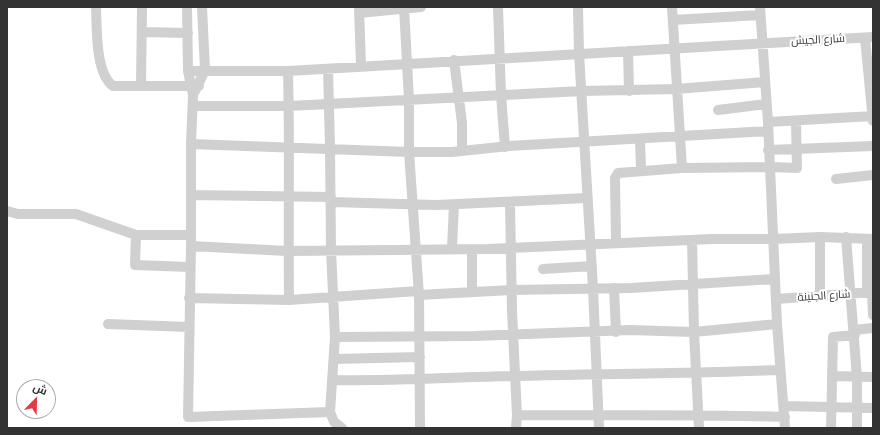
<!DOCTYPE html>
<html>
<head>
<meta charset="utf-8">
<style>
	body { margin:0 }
	#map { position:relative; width:880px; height:435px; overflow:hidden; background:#fff; font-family:"Open Sans",Cairo,sans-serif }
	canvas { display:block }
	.frame { position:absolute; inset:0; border:8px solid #333; pointer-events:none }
	.north { position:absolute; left:16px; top:379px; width:40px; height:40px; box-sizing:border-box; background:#fff; border:1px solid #adadad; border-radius:50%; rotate:23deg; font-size:11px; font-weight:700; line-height:16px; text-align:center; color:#333 }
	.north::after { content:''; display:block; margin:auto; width:14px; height:18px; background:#e63946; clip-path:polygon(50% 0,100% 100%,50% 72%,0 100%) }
</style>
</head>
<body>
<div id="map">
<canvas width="880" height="435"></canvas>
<div class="frame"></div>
<div class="north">ش</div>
</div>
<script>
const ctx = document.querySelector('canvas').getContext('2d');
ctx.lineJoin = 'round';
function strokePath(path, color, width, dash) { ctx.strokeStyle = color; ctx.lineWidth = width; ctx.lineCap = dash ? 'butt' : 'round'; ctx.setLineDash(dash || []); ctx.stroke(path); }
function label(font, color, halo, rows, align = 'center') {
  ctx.font = font + ' "Open Sans",Cairo,sans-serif'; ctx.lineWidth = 4; ctx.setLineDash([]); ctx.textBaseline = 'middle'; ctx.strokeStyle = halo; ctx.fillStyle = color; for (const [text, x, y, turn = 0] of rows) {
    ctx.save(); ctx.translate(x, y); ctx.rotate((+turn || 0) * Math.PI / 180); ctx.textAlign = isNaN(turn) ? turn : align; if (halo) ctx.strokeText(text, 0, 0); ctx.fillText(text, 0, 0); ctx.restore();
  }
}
const minor = new Path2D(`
	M96 7C97 28 95 73 113 86H199
	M187 7 188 71 193 95 191 144V246L188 417 330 412
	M359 7 361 66
	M404 7 409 100V152L419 295 420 428
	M498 7 501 95 505 147
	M578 7 579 53 593 288 599 428
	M672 7 682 168
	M760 7 768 122 777 324 785 428
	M359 13 421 7
	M673 20 760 15
	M143 32 188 33
	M865 38 873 121
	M628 51 629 91
	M454 60 462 123V151
	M328 69 330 148 331 250 335 337 330 412 334 422 342 428
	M188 71H288L873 37
	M288 71C290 148 288 224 289 300
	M141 86 142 7
	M195 91 205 70 202 7
	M193 106H289L582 91 676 89 765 82
	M718 110 766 104
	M768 122 873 116
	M640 139 641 170
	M191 144 409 152H452L509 146 768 131
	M768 150 873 146
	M836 179 873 175
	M191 195 331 197
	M331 202 436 205 587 198
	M510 203 512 311 517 415 516 428
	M7 211 18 214H76L136 235H191
	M136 235 135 265 190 267
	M846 237 857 378V428
	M692 240 694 332 699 428
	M616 243 615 178 618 173 682 168 770 167 797 168 796 122
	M191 246 287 251 395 250 488 249 712 239H773L820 237 873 239
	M452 248 454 205
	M472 249V292
	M543 269 592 266
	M614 288 616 332
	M872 292 873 315
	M867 293V239
	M419 295 511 290 631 288 774 279
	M820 296V237
	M189 298 289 300 418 291
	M776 299 873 292
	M108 324 189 327
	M854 330 873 328
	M335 337 475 336 630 330 694 332 777 324
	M334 359 420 357
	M833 376 873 377
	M333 380C380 381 427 379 475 377 577 374 678 374 780 370
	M784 406 873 408
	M517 415C606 416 695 414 785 417
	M831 428 833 337 855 335`);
const streetNames = [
	["شارع الجيش",818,40,-3],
	["شارع الجنينة",824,296,-4]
];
strokePath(minor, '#d0d0d0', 10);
label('11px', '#333', '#fff', streetNames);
</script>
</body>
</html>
